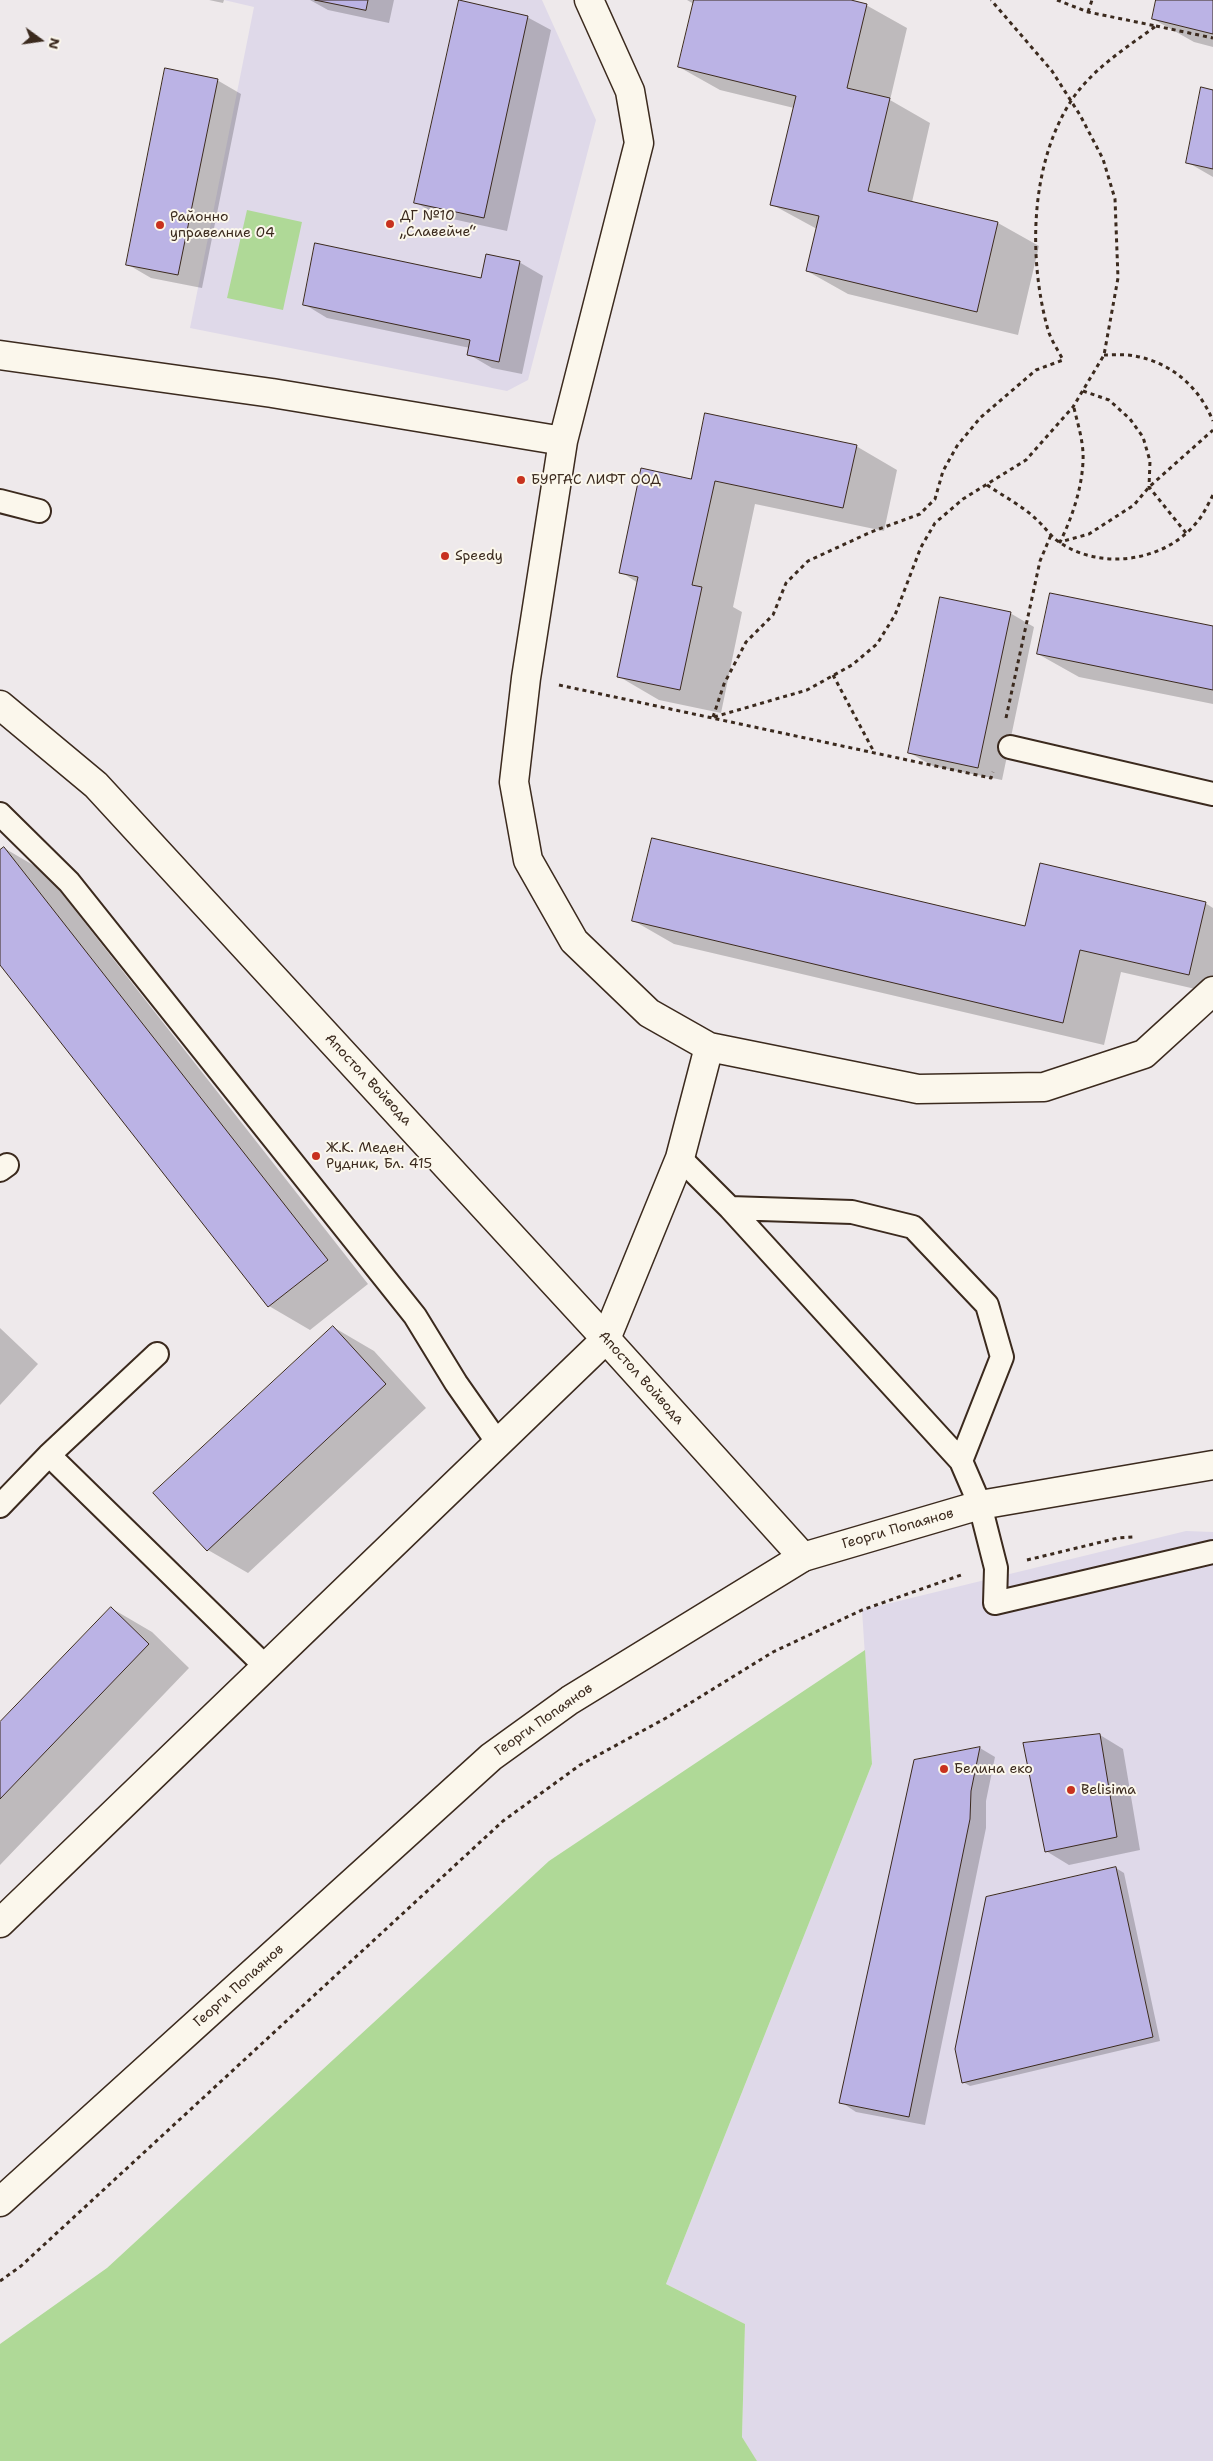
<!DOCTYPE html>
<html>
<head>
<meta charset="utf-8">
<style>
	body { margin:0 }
	#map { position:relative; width:1213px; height:2461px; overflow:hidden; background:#eee9eb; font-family:"Shantell Sans",sans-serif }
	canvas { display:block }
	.north { position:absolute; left:15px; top:15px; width:50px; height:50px; -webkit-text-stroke:4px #fbf7ec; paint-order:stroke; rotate:104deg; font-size:14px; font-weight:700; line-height:20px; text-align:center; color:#3b2a1e }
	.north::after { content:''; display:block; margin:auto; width:18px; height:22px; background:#3b2a1e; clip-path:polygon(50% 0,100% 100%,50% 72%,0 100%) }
</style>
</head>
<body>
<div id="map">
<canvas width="1213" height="2461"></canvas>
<div class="north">N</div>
</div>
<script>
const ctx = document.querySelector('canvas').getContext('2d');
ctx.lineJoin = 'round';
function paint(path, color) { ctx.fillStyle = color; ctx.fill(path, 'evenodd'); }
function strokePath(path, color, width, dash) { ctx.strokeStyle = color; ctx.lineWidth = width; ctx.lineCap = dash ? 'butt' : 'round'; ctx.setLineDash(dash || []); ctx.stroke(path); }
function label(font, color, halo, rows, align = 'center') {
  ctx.font = font + ' "Shantell Sans",sans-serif'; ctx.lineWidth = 4; ctx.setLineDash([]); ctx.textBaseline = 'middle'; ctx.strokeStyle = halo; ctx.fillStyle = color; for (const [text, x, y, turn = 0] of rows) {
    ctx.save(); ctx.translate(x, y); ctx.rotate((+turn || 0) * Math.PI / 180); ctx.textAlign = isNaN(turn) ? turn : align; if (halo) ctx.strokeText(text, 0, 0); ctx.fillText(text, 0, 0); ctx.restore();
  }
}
const built = new Path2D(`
	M224 0H542L596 120 528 380 507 391 190 328 254 7Z
	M1186 1531 1213 1532V2461H757L742 2437 745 2324 666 2284 872 1764 862 1610Z`);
const green = new Path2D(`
	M247 210 302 222 283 310 227 298Z
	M865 1650 872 1764 666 2284 745 2324 742 2437 757 2461H0V2344L107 2268 549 1861Z`);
const shadow = new Path2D(`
	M209 0H224L223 3Z
	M310 0H394L389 23 328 10Z
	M687 0H845L866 5 907 28 890 100 930 123 912 202 998 223 1039 246 1018 335 848 294 807 271 817 229 771 204 794 108 720 90 679 67 694 4Z
	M1157 0H1213V47L1194 42 1153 19Z
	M527 17 551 30 507 231 439 216 415 202Z
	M217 80 241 94 202 288 151 278 127 264Z
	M1213 91V177L1187 162Z
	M519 262 543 276 522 374 492 368 468 354 470 348 327 318 304 304 482 280Z
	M856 446 897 470 884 531 755 504 733 607 742 612 721 713 659 700 618 676 638 583 621 572 692 480Z
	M1010 613 1034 627 1002 780 933 766 910 753Z
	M1213 627V704L1079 677 1038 654Z
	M4 848 45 872 368 1284 310 1330 269 1306 0 963V852Z
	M1205 903 1213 908V993L1121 972 1104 1045 674 944 634 921 1026 928Z
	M333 1327 374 1351 426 1408 248 1573 208 1550Z
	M0 1328 38 1364 0 1405Z
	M111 1608 152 1632 189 1668 0 1865V1724Z
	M1100 1735 1123 1749 1140 1850 1069 1865 1046 1851Z
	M980 1748 995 1757 986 1801V1828L925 2125 856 2112 841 2102Z
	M1116 1868 1124 1873 1160 2041 970 2086 963 2082Z`);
const building = new Path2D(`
	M315 0H368L366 10Z
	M459 0 528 16 484 218 414 203Z
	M694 0H851L867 4 847 88 890 98 868 191 998 222 977 312 806 271 819 216 770 205 796 96 678 67Z
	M1156 0H1213V34L1152 19Z
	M165 68 218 79 178 275 126 265Z
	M1201 87 1213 90V169L1186 163Z
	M315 243 481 278 486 254 520 261 499 362 467 355 470 340 303 305Z
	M705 413 857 445 843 508 715 481 692 585 702 587 680 690 617 677 638 577 619 573 641 468 691 479Z
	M1050 593 1213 626V690L1037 654Z
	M940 597 1011 612 978 768 908 753Z
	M652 838 1025 926 1040 863 1206 902 1189 975 1080 950 1063 1023 632 921Z
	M4 847 328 1260 268 1307 0 965V850Z
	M333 1326 386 1384 207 1551 153 1493Z
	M111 1607 149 1644 0 1799V1722Z
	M1100 1734 1117 1837 1045 1852 1023 1743Z
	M980 1747 971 1791 970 1819 909 2117 839 2103 914 1760Z
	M1116 1867 1153 2037 962 2083 955 2049 986 1897Z`);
const path = new Path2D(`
	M1088 12 1092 0
	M1156 26 1213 38
	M1104 355C1114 355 1125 354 1135 356 1172 363 1199 387 1213 421
	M1083 391 1109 400 1130 419 1143 437 1150 461 1149 487 1186 533
	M1074 408C1078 425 1084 443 1083 461 1082 488 1072 518 1060 542L1089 534 1134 505 1149 487 1213 430
	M987 485C1003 496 1023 506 1037 520 1045 527 1050 536 1059 542 1101 571 1165 562 1197 522 1204 514 1208 504 1213 495
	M833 675 874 752
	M559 685 991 778 993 772
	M713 717 724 684 746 642 773 615 786 583 808 561 871 532 920 514 935 499 943 471 957 446 980 418 1036 370 1063 360C1058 350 1051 340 1048 330 1028 258 1030 165 1071 101 1092 69 1126 48 1156 26L1088 12 1057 0
	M714 717 807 690 852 665 877 644 895 615 921 547 935 523 963 499 1026 460 1073 407 1104 355 1118 278 1115 199 1103 159 1080 115 1052 71 991 0
	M1006 718 1040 561 1051 535
	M1027 1560 1118 1538 1133 1537
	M0 2281 21 2266 503 1821 580 1765 666 1718 773 1652 862 1610 964 1574`);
const service = new Path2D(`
	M0 501 39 511
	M1010 747 1213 794
	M0 814 69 882 415 1316 456 1383 498 1443
	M680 1158 730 1208 961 1461 980 1505 996 1568 995 1603 1213 1552
	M0 1170 7 1165
	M730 1208 852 1212 913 1227 987 1305 1002 1357 961 1461
	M49 1455 266 1667
	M0 1506 49 1455 157 1354`);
const minor = new Path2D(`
	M589 0 630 91 639 143 563 441 526 678 514 782 528 860 574 941 649 1013 709 1047 918 1089 1044 1087 1144 1054 1213 991
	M0 355 272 393 563 441
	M0 1923 606 1339 680 1158 709 1047`);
const tertiary = new Path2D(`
	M0 705 96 785 606 1339 803 1557`);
const secondary = new Path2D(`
	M0 2202 491 1757 570 1700 803 1557 980 1505 1213 1465`);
const markers = [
	[390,224,5,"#c8321e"],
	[160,225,5,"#c8321e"],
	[521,480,5,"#c8321e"],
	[445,556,5,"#c8321e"],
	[316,1156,5,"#c8321e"],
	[944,1769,5,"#c8321e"],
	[1071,1790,5,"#c8321e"]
];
const poiNames = [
	["ДГ №10",400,216],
	["„Славейче“",400,232],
	["Районно",170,217],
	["управелние 04",170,233],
	["БУРГАС ЛИФТ ООД",531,480],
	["Speedy",455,556],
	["Ж.К. Меден",326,1148],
	["Рудник, Бл. 415",326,1164],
	["Белина еко",954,1769],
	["Belisima",1081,1790]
];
const streetNames = [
	["Апостол Войвода",368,1080,47],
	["Апостол Войвода",641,1378,48],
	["Георги Попаянов",898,1529,-16],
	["Георги Попаянов",544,1720,-35],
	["Георги Попаянов",239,1986,-42]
];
paint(built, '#dfd9e9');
paint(green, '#afd997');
paint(shadow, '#0003');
paint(building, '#bbb3e5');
strokePath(building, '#3b2a1e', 1);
strokePath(service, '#3b2a1e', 26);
strokePath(minor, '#3b2a1e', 31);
strokePath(tertiary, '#3b2a1e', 31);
strokePath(secondary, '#3b2a1e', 31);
strokePath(path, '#3b2a1e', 3, [4, 4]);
strokePath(service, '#fbf7ec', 22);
strokePath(minor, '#fbf7ec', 28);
strokePath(tertiary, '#fbf7ec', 28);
strokePath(secondary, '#fbf7ec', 28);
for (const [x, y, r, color] of markers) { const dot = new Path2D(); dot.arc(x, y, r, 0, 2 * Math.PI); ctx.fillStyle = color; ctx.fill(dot); strokePath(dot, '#fbf7ec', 2); }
label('14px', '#3b2a1e', '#fbf7ec', poiNames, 'left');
label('14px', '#3b2a1e', '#fbf7ec', streetNames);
</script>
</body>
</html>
